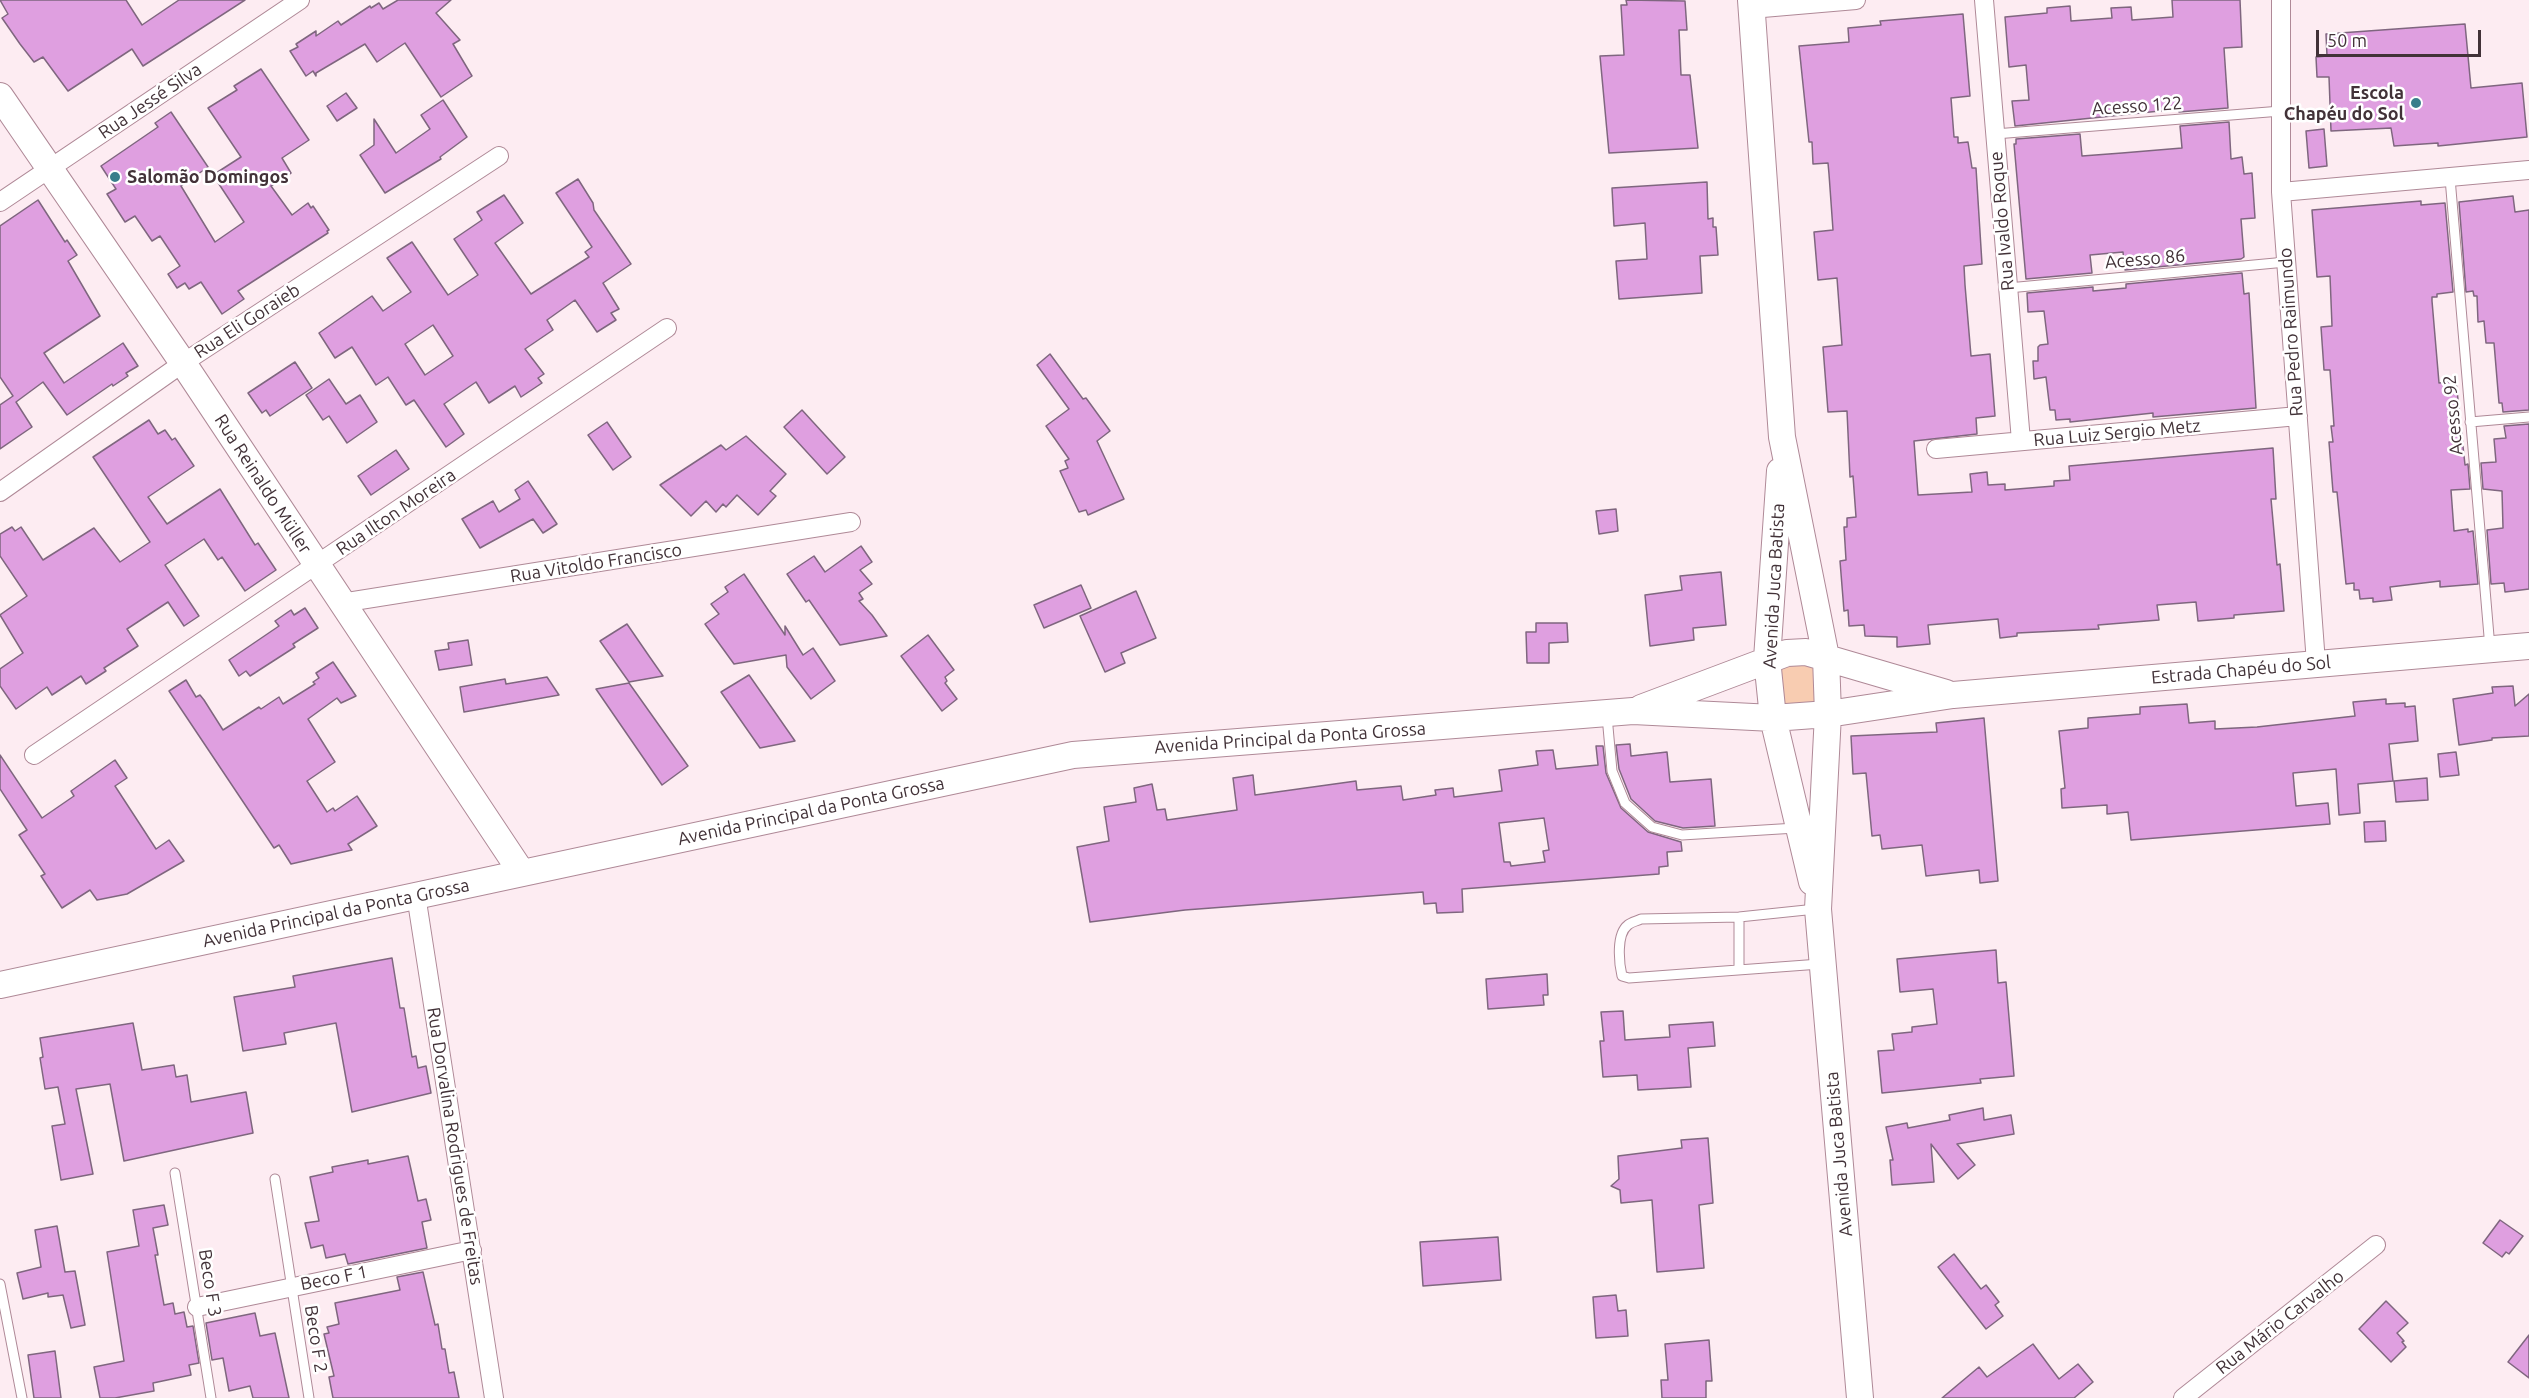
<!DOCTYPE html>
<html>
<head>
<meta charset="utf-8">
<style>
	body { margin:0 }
	#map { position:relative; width:2529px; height:1398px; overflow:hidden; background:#fdecf2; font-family:Ubuntu,sans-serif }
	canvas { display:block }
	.scale { position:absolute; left:2316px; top:30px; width:165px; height:27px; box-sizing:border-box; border:3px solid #423238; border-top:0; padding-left:8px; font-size:18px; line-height:21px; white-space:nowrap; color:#423238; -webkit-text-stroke:4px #fff; paint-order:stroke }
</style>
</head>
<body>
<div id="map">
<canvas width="2529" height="1398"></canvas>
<div class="scale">50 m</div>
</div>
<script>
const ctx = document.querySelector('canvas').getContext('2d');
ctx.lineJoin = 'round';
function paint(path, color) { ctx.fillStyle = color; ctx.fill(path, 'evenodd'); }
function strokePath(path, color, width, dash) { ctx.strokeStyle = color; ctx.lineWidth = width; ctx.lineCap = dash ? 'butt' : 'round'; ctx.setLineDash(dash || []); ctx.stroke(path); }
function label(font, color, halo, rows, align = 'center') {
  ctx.font = font + ' Ubuntu,sans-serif'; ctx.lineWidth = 5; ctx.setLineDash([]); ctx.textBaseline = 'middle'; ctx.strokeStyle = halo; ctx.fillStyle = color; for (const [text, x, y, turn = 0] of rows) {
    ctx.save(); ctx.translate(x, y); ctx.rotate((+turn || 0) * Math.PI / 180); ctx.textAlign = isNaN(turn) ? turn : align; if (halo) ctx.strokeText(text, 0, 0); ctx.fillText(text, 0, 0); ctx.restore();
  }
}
const green = new Path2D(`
	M1795 661 1816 668 1823 682 1815 703 1785 705 1779 699 1781 669Z`);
const building = new Path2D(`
	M0 0H126L142 25 179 0H245L143 66 132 49 68 91 43 57 34 62 20 44 2 18 8 14Z
	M398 0H451L436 13 460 40 453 44 472 76 441 97 405 43 377 62 365 44 316 73V76L313 71 306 76 290 51 298 47 296 44 316 31V36L338 21 341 25 370 6 371 8 379 3 383 9Z
	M1626 0 1685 1 1687 30H1679L1681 75H1690L1698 148 1609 153 1600 56 1624 55 1621 5H1627Z
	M2172 0H2240L2242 47 2224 48 2228 108 2179 112V109L2015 126 2012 101 2029 100 2026 65 2009 67 2005 17 2047 13V8L2070 6 2071 21 2112 18 2111 8 2131 7 2132 20 2173 17Z
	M1963 14 1970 96 1951 98 1954 137H1958V143L1968 142 1972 168H1976L1982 264 1964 266 1965 285 1971 356 1990 354 1995 416 1976 418 1977 434 1914 441 1918 495 1972 492 1970 474 1987 472 1988 485 2005 484V490L2054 486V481L2070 480 2069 466 2273 448 2276 499H2271L2277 565 2280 564 2284 611 2234 615V618L2198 621 2196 602 2157 605 2159 620 2098 625 2099 629 2017 633V636L2000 638 1998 619 1928 625 1930 644 1897 647V637L1865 636 1864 625 1849 626 1848 610 1844 611 1840 561 1846 560 1844 527H1847V518L1856 517 1853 476 1850 477 1847 411 1828 412 1823 347 1842 345 1837 278 1818 280 1814 232 1833 230 1829 174 1828 163 1813 164 1812 142H1809L1799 46 1849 42 1848 28 1881 25 1880 21Z
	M2465 24 2471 88 2522 83 2527 137 2438 146V143L2394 146 2391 128 2331 131 2329 77H2317L2316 57 2327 56 2326 34Z
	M261 69 309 140 282 158 291 173 271 186 292 215 308 203 311 208 313 206 329 230 327 231 328 233 238 291 244 299 222 314 201 282 189 289 185 283 177 288 168 274 180 266 160 236 152 241 135 216 125 222 107 194 116 189 101 166 158 127 155 123 171 112 208 167 181 186 215 242 244 222 213 175 241 157 208 108 237 90 234 86Z
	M346 93 357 108 337 121 327 106Z
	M443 100 467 137 440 157 441 159 385 193 360 155 374 145V119L396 153 430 129 421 115Z
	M2229 122 2231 159 2242 157 2244 174 2252 173 2255 218 2241 219 2244 257 2241 259 2125 270 2123 252 2090 255 2092 273 2026 279 2014 144H2016V139L2080 134 2082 156 2122 153 2182 148 2180 126Z
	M2324 129 2327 166 2309 168 2306 131Z
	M578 179 593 203 594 210 631 264 603 283 619 309 611 313 616 320 597 332 575 300 547 320 553 330 525 349 544 374 538 378 542 383 521 397 515 386 489 403 476 382 444 404 464 434 446 447 414 400 406 405 388 377 376 385 352 347 335 358 319 333 372 296 383 311 411 292 387 258 412 242 448 295 478 275 454 239 482 220 477 212 504 195 523 223 495 243 531 294 589 257 585 252 592 247 556 193ZM433 325 453 356 425 375 405 344Z
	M1707 182 1708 219 1713 218V227H1716L1718 255 1700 256 1702 293 1619 299 1616 261 1647 259 1645 223 1614 226 1612 188Z
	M2513 196 2515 212 2529 210V410L2503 412 2502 403H2499L2494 343H2486L2484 321 2478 322 2477 296H2474L2473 291 2466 292 2459 202Z
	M38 200 65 242 67 240 77 255 68 261 100 316 44 353 64 383 123 343 138 366 126 373 128 376 113 386 112 384 67 415 43 382 16 402 32 427 0 449V405L13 396 0 377V226Z
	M2421 201V205L2445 203 2453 292 2437 294V297H2432V301L2439 383 2456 381 2465 465 2468 464 2470 489 2451 490 2454 531 2468 529V532L2473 531 2478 584 2440 587V581L2390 587 2392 600 2373 602V598L2360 599 2359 590H2354V583L2346 584 2337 492H2333L2329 442H2333L2331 426H2334L2330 370H2324L2321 327 2332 326 2330 276 2317 277 2312 210Z
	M2242 273 2244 294 2249 293 2256 408 2153 417V413L2070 422V419L2056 420 2055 410H2050L2046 377 2034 379 2033 361H2038V347L2040 345 2048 344 2044 311 2028 312 2027 293 2093 287V291L2126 288V284Z
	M1050 354 1083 399 1086 398 1110 431 1097 441 1124 499 1088 515 1086 510 1079 512 1060 471 1068 468 1065 461 1069 459 1046 426 1069 409 1037 365Z
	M295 362 312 388 270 416 266 410 262 413 248 393Z
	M329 379 346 404 360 395 377 422 347 443 329 416 323 420 306 395Z
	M802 410 845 457 827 474 784 427Z
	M149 420 158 434 165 430 172 440 175 438 194 466 148 497 167 524 220 489 255 545 258 543 276 570 245 591 222 557 218 560 204 539 165 565 199 616 184 626 168 602 127 629 138 646 104 668 106 671 86 684 81 676 52 695 47 687 16 709 0 686V669L23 653 0 615 27 596 0 556V534L12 527 15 531 21 527 43 560 94 528 120 562 150 542 93 457Z
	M607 422 631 457 613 470 588 435Z
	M2529 424V589L2505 592 2504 583 2491 584 2487 530 2503 528 2502 491 2483 489 2481 463 2496 462 2494 439 2506 438 2504 426Z
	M746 436 786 474 770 491 776 496 758 515 737 495 726 507 723 504 716 512 706 501 691 516 660 485 721 445 726 450Z
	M396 450 409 469 371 495 358 476Z
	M528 481 557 524 543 533 533 519 480 548 462 519 493 501 499 512 520 499 515 490Z
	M1616 509 1618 531 1599 534 1596 511Z
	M861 546 872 562 860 570 872 584 859 593 863 599 859 601 872 615 887 636 840 645 809 600 806 602 787 574 814 556 825 572Z
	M1721 572 1726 625 1693 628 1694 640 1650 646 1645 595 1682 590 1680 576Z
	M744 574 785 635V626L803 655 813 648 835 681 811 699 787 667 786 655 734 664 705 624 719 614 711 604 728 592 725 587Z
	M1081 585 1091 608 1044 628 1034 605Z
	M1136 591 1156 638 1121 653 1125 663 1105 672 1080 616Z
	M305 608 318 628 293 644 295 647 250 676 246 671 239 676 229 660 279 626 275 621 291 610 294 615Z
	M1536 623H1567L1568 642 1549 643V663H1527L1526 632H1536Z
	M627 624 649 656 663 676 629 682 600 641Z
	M928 635 954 670 945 677 947 681 945 683 957 699 942 711 901 656Z
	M468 640 472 665 439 670 435 651 449 649 448 643Z
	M333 662 356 696 341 703 337 698 308 719 335 762 307 781 327 812 333 808 335 811 357 796 377 826 348 844 352 850 291 864 279 845 274 848 169 691 186 680 196 697 200 695 204 700 223 730 259 707 261 709 279 697 283 704 315 684 313 682 319 678 316 673Z
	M749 675 795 741 760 748 721 692Z
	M547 677 559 695 464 712 460 687 505 679 506 684Z
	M629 683 688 766 662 785 596 689Z
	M2513 686 2515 706 2529 694V736L2492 738V740L2459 745 2453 699 2493 693 2492 687Z
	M2386 699V704L2405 703V707L2415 706 2418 741 2389 744 2393 781 2358 784 2360 813 2339 815 2336 769 2293 773 2296 806 2328 803 2330 824 2131 840 2128 812 2107 814V805L2062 808 2061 789 2065 788 2059 731 2088 728V718L2140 714V707L2187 704 2189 723 2215 721V729L2257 727 2355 716 2353 702Z
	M1984 718 1998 881 1980 883 1979 870 1926 876 1922 845 1882 849 1880 835 1872 836 1866 773 1853 774 1851 736 1937 732 1936 723Z
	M1630 744 1631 756 1667 752 1670 782 1711 779 1715 826 1683 828 1655 821 1631 799 1619 769 1616 745Z
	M1596 746H1603L1606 773 1621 808 1648 832 1681 842 1682 851 1667 852 1668 866 1659 867V874L1462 889 1463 912 1437 913 1436 903 1424 904 1423 892 1185 910 1090 922 1077 847 1109 841 1104 807 1136 802 1134 788 1152 784 1157 810 1165 809 1167 820 1237 810 1233 778 1253 775 1255 795 1356 781 1357 790 1401 786 1403 800 1436 795 1435 790 1453 788 1454 797 1502 791 1499 770 1538 765 1536 751 1553 750 1556 769 1598 765ZM1544 818 1549 850 1543 851 1545 862 1511 866 1510 862H1504L1499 823Z
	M2456 752 2459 775 2440 777 2438 754Z
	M0 755 42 818 74 796 71 791 115 760 127 778 115 786 145 832 156 849 169 840 184 861 127 894 97 900 90 890 62 908 41 876 45 874 19 835 27 830 0 789Z
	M2427 778 2428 800 2396 802 2394 781Z
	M2385 821 2386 841 2365 842 2364 822Z
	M1996 950 1998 983 2006 982 2014 1076 1980 1079 1981 1083 1882 1093 1878 1051 1894 1050 1892 1034 1912 1032V1027L1937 1024 1933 989 1900 992 1897 959Z
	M392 958 400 1008H404L412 1057 416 1056 418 1068 426 1066 431 1093 352 1112 336 1023 284 1033 286 1044 243 1051 234 997 295 987 293 976Z
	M1547 974 1548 995H1543L1544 1005 1488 1009 1486 979Z
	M1623 1011 1625 1040 1670 1037 1669 1025 1713 1022 1715 1046 1688 1048 1691 1087 1638 1090 1637 1075 1603 1077 1600 1041H1604L1601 1012Z
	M133 1023 142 1070 174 1065 176 1077 187 1075 191 1102 246 1092 253 1133 124 1161 110 1084 76 1089 93 1174 61 1180 52 1126 65 1124 58 1087 45 1089 40 1058 43 1057 40 1038Z
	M1983 1108 1984 1120 2011 1115 2014 1134 1957 1144 1975 1165 1958 1179 1931 1144 1934 1182 1892 1185 1890 1160H1893L1886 1127 1907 1123 1908 1128 1950 1120 1949 1115Z
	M1708 1138 1713 1203 1699 1205 1704 1268 1657 1272 1652 1200 1621 1203 1620 1190 1611 1186 1619 1179 1618 1156 1682 1148 1681 1140Z
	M408 1156 418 1201 426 1199 431 1220 422 1222 427 1248 348 1264 345 1254 326 1258 323 1245 311 1248 305 1223 319 1221 310 1177 333 1172 332 1167 368 1160V1164Z
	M164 1205 168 1225 153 1228 158 1255H155L164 1305 173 1303 175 1314 184 1312 187 1327 193 1326 199 1363 189 1365 191 1375 153 1383 154 1391 115 1398H100L94 1367 124 1361 107 1252 139 1246 133 1210Z
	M2500 1220 2523 1236 2509 1254 2506 1252 2502 1257 2483 1243Z
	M57 1226 65 1272 75 1271 85 1325 71 1328 63 1295 48 1297V1293L23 1299 17 1273 41 1267 35 1230Z
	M1498 1237 1501 1280 1423 1286 1420 1242Z
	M1954 1254 1981 1289 1986 1285 1999 1302 1995 1305 2003 1316 1986 1329 1938 1267Z
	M423 1272 435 1325 438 1324 442 1349H445L449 1373 454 1372 459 1398H333L329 1377 334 1376 324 1334 329 1333 327 1327 339 1324 335 1303 400 1290 397 1277Z
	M1616 1295 1618 1311 1626 1310 1628 1336 1596 1338 1593 1297Z
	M2386 1301 2408 1323 2397 1333 2404 1341 2402 1342 2406 1347 2391 1362 2359 1329Z
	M255 1313 260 1336 275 1333 289 1398H253L250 1386 229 1391 223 1358 212 1360 206 1323Z
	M2529 1335V1378L2508 1362Z
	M1709 1340 1712 1381H1706V1398H1662L1661 1380H1668L1665 1344Z
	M2033 1344 2059 1379 2078 1364 2093 1382 2074 1398H1942L1979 1367 1987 1377Z
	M55 1351 61 1398H34L28 1355Z`);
const lane = new Path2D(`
	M1995 134 2281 111
	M2450 178 2490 648
	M2008 288 2286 262
	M2470 422 2529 417
	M1607 716 1612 771 1625 803 1652 827 1682 835 1796 828
	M1816 909 1739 917 1641 919C1637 921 1631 922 1628 925 1616 934 1619 963 1622 976L1629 978 1820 964
	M1739 917V970
	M175 1173 211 1398
	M275 1179 309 1398
	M0 1284 22 1398`);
const street = new Path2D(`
	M1984 0 2021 441
	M2281 0V192L2316 663
	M1751 9 1856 0
	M2281 192 2529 170
	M0 202 300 0
	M1936 449 2298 416
	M0 492 183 363 499 156
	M341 603 851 522
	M34 755 667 328
	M416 895 494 1398
	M197 1307 472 1250
	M2183 1398 2376 1245`);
const secondary = new Path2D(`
	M1751 0 1782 437 1826 657 1828 714 1818 909 1860 1398
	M0 96 183 363 522 873
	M1780 471 1767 659 1773 718 1812 882
	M1641 708 1787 653 1806 652 1946 693
	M0 985 1073 755 1633 711 1773 718 1828 714 1953 695 2529 646`);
const markers = [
	[2416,103,6,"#397e8b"],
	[115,177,6,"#397e8b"]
];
const poiNames = [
	["Escola",2404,93],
	["Chapéu do Sol",2404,114],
	["Salomão Domingos",127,177,"left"]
];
const streetNames = [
	["Rua Jessé Silva",150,101,-34],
	["Acesso 122",2137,106,-4],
	["Rua Ivaldo Roque",2002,221,-95],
	["Acesso 86",2145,259,-5],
	["Rua Eli Goraieb",247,321,-33],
	["Rua Pedro Raimundo",2291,332,-94],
	["Acesso 92",2453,415,-95],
	["Rua Luiz Sergio Metz",2117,433,-5],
	["Rua Reinaldo Müller",263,484,57],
	["Rua Ilton Moreira",396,512,-34],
	["Rua Vitoldo Francisco",596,563,-9],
	["Avenida Juca Batista",1774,586,-87],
	["Estrada Chapéu do Sol",2241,670,-5],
	["Avenida Principal da Ponta Grossa",1290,738,-4],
	["Avenida Principal da Ponta Grossa",811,811,-12],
	["Avenida Principal da Ponta Grossa",336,913,-12],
	["Rua Dorvalina Rodrigues de Freitas",455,1146,81],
	["Avenida Juca Batista",1839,1154,-95],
	["Beco F 1",334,1278,-11],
	["Beco F 3",210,1283,81],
	["Rua Mário Carvalho",2280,1322,-38],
	["Beco F 2",316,1339,81]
];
paint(green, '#f8ccb1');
paint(building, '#df9fe0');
strokePath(building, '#7f667f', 1.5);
strokePath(lane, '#af8997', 11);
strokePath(street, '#af8997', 20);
strokePath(secondary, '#af8997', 28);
strokePath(lane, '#fff', 9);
strokePath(street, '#fff', 18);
strokePath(secondary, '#fff', 26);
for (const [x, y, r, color] of markers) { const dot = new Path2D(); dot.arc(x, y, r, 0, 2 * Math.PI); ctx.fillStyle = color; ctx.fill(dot); strokePath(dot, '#fff', 2); }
label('bold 18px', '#423238', '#fff', poiNames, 'right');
label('18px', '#423238', '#fff', streetNames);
</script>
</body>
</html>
